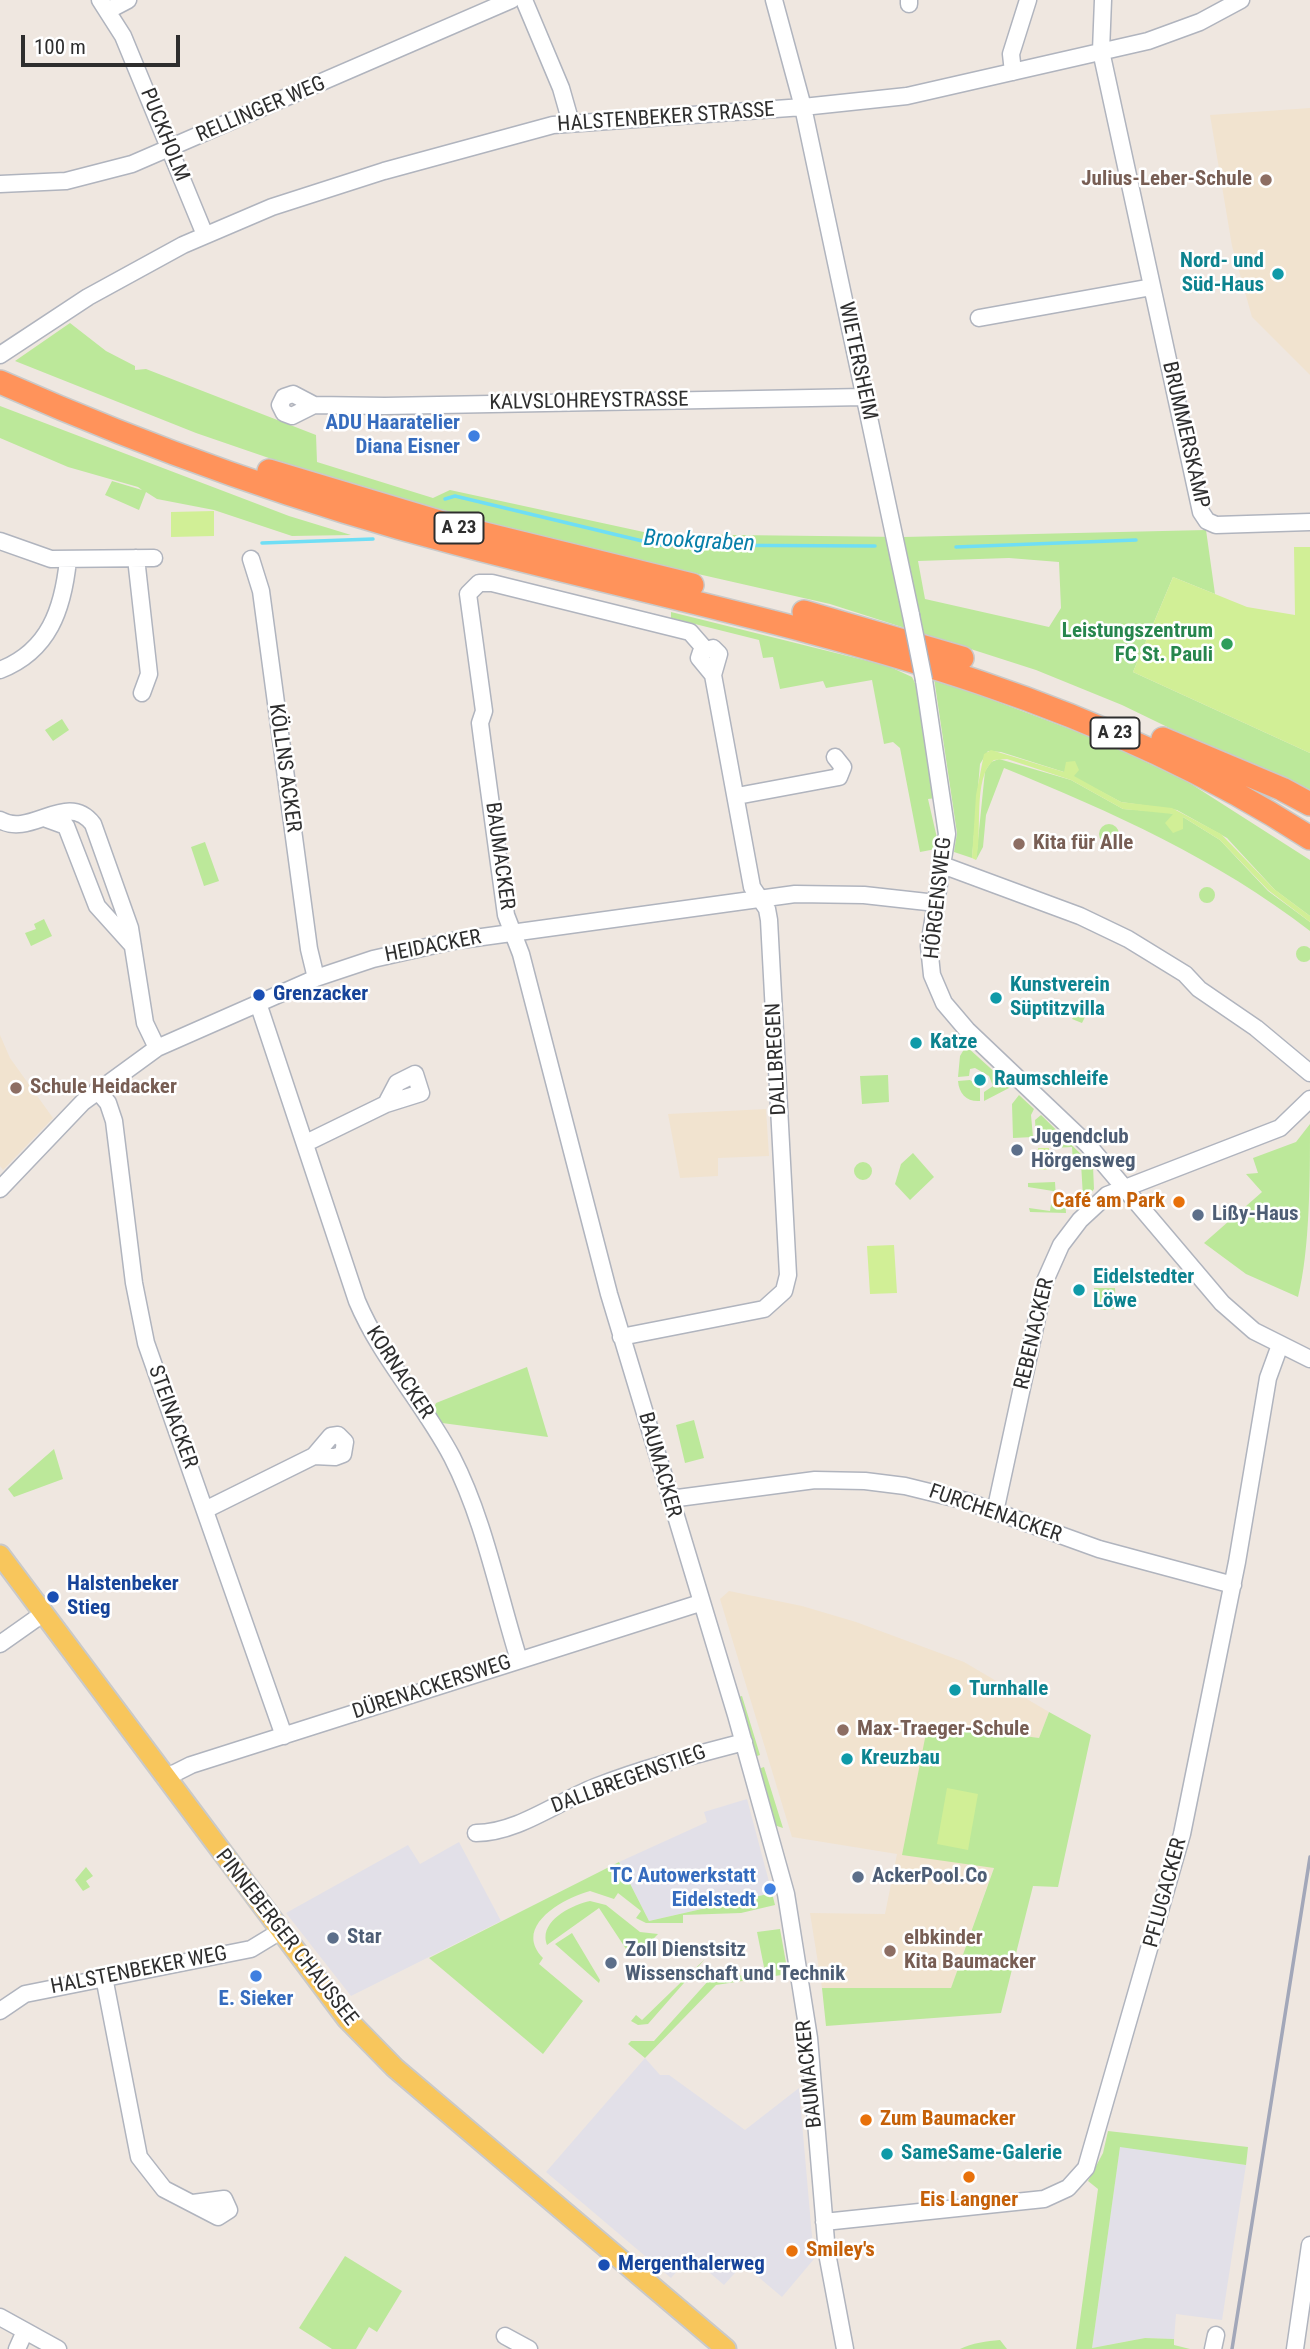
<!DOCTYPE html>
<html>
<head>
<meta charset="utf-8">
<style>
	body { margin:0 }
	#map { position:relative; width:1310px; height:2349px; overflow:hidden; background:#efe7e0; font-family:"Roboto Condensed",sans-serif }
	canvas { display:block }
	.scale { position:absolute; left:21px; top:35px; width:159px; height:32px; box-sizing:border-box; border:4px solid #2e2e2e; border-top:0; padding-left:9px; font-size:21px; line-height:24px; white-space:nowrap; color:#2e2e2e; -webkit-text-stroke:5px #fff; paint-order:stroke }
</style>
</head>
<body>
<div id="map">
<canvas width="1310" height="2349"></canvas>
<div class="scale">100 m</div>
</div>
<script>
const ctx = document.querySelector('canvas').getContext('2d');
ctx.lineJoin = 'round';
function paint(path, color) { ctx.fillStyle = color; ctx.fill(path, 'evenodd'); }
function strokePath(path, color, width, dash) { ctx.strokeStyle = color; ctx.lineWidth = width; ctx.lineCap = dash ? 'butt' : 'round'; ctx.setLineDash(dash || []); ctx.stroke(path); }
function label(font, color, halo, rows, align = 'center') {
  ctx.font = font + ' "Roboto Condensed",sans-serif'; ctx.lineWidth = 5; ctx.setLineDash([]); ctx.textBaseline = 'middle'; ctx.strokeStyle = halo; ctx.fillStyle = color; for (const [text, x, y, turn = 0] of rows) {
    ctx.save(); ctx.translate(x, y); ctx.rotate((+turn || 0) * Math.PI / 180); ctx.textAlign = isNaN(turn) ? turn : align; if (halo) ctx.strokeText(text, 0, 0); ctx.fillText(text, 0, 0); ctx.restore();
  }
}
const industrial = new Path2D(`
	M747 1799 772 1893 649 1921 619 1862 707 1822 704 1812Z
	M459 1842 501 1921 351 1996 286 1913 408 1845 420 1864Z
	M645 2058 660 2075H669L745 2130 799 2088 814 2259 782 2297 743 2264 724 2285 690 2256 671 2278 546 2172Z
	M1120 2146 1246 2165 1222 2320 1176 2314 1174 2339 1145 2338 1092 2348Z`);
const education = new Path2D(`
	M1310 108V375L1252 317 1232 246 1210 115Z
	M0 1035 10 1058 53 1118 3 1170 0 1166Z
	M766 1109 769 1156 718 1158V1176L680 1178 668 1114Z
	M729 1591 802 1606 856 1622 964 1662 1049 1712 1039 1738 928 1723 994 1867 951 1988H822L810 1913 885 1914 897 1854 792 1837 720 1599Z`);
const green = new Path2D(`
	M70 323 106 351 135 366V370L146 369 316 435 317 462 433 498 450 490 653 534 903 537 1206 530 1215 594 1173 577 1133 672 1310 753V796L1122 705 1036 670 924 634 915 599 900 602 905 628 830 604 522 534 330 479 196 433 15 361ZM1009 558 1059 562 1061 608 1049 627 925 599 918 561Z
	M0 406 289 516 351 535 292 536 214 510 157 499 146 492 139 510 105 495 112 481 142 490 138 487 68 467 0 438Z
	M671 612 888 666 912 677 918 689 936 798 928 799 937 838 936 849 920 852 900 748 893 742 884 744 872 680 826 688 823 681 780 689 773 657 763 658 759 640 671 618Z
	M934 678 1102 741 1188 782 1310 860V916L1275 890 1227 838 1177 810 1121 802 1064 772 1001 752 988 751 980 764 972 858 954 852 957 833Z
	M62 719 69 730 53 741 45 730Z
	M999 759 1071 780 1123 809 1166 812 1183 817 1220 840 1268 891 1310 922V931C1217 859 1112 812 1004 768L986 815 983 847 976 860 985 771 991 762Z
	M1099 834a10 10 0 1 1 20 0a10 10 0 1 1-20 0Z
	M205 842 219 881 204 886 191 847Z
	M1199 895a8 8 0 1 1 16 0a8 8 0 1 1-16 0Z
	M44 919 52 936 31 946 25 933 36 929 34 924Z
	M1296 954a8 8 0 1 1 16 0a8 8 0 1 1-16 0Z
	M1082 1000 1091 1005 1082 1023 1072 1019Z
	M966 1046 1011 1087 984 1101V1092L993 1086 989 1076 975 1068 970 1069 969 1076 958 1077 960 1056Z
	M888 1075 889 1102 862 1104 860 1076Z
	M970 1080 980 1088V1101C967 1102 959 1094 958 1081Z
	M1019 1095 1034 1109 1031 1115 1033 1137 1013 1138 1012 1104Z
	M1041 1115 1093 1166 1094 1189 1077 1211 1075 1198 1083 1197 1081 1163H1073L1072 1147 1053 1148 1052 1136 1036 1137 1035 1120Z
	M1310 1124C1310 1177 1310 1249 1298 1297L1246 1274 1204 1243 1262 1192 1246 1174 1258 1173 1253 1158 1296 1142Z
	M913 1153 934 1177 910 1200 895 1184 901 1164Z
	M854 1171a9 9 0 1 1 18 0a9 9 0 1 1-18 0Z
	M1055 1182 1056 1198H1065L1066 1213 1030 1212 1029 1208 1050 1211 1053 1191 1028 1187V1183Z
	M1094 1288H1115L1116 1309 1101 1310 1094 1302Z
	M527 1367 548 1437 442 1423 433 1410 436 1403Z
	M694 1420 704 1458 685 1463 676 1425Z
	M54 1449 63 1479 14 1497 8 1489Z
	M742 1696 760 1755 754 1757 738 1697Z
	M1049 1712 1091 1735 1058 1887 1033 1886 1001 2013 826 2026 822 1988H951L994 1868 902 1855 928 1723 1039 1738Z
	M764 1767 783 1828 774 1825 758 1769Z
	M619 1862 649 1921 772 1893 775 1905 741 1913 683 1915V1923H646L636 1918 641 1911 618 1893 614 1899 590 1891C563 1898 512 1927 543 1958L539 1964 583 2001 543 2054 429 1958Z
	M86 1867 93 1876 86 1881 90 1887 83 1891 75 1880Z
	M590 1901 606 1905 640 1932 658 1934 640 1953 628 1952 599 1908 547 1945C538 1922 571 1905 590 1901Z
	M780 1929 788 1974 716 1985 645 2058 628 2044 631 2041H654L709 1980 765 1972 757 1932Z
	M572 1933 600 1980 599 1983 555 1944Z
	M705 1959 648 2024 638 2025 631 2021 636 2015 642 2020Z
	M1108 2131 1248 2147 1246 2165 1120 2147 1092 2348 1145 2338 1174 2339V2345L1190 2349H1076L1098 2189 1088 2181 1103 2153Z
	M345 2256 402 2291 377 2332 369 2327 356 2349H332L299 2328Z
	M1000 2340 1007 2349H960C972 2343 987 2341 1000 2340Z`);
const pitch = new Path2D(`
	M214 511V536L171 537V512Z
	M1294 547H1310V753L1133 672 1173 577 1247 607 1295 615Z
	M991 750 1064 772 1066 762 1075 761 1079 770 1074 776 1121 802 1172 808 1221 834 1274 889 1310 916V922L1268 890 1220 840 1183 817V829L1173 833 1165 823 1173 814 1123 809 1071 780 1007 759 994 760C972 777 983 834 976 860L972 858 976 795 984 754Z
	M1049 1148V1169L1039 1170 1038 1148Z
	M894 1245 897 1293 870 1294 867 1246Z
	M947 1788 978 1794 968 1850 937 1844Z`);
const stream = new Path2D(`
	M445 499 455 496 659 545 875 546
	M262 543 373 539
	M956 547 1136 540`);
const minor = new Path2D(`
	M100 0 123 36 205 235
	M524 0 561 88 571 123
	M774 0 803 107 911 615
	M909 0V4
	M1103 0 1101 51 1201 512 1207 521 1216 525 1310 522
	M109 10 128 0
	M1013 72 1011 54 1028 0
	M0 184 66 181 132 164 511 0
	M979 318 1152 287
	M0 355 88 297 183 245 272 207 384 171 553 125 803 107 907 96 1148 41 1200 22 1241 0
	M314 405 292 416 284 413 280 405 284 397 293 394 314 405 385 406 864 397
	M0 541 51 559 154 558
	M136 558 149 674 142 693
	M251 559 261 591 309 949 316 978
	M704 648 690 632 492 583H479L468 594 484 711 480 723 483 746 506 915 521 954 609 1294 736 1715 786 1894 809 2038 827 2253 845 2349
	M0 670C49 651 63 609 68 560
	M924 680 947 834 929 946 932 975 944 1003 967 1030 1088 1145 1222 1303 1254 1331 1310 1359
	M737 796 839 777 843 767 835 757
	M44 818 66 826 97 906 133 946
	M0 820C31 838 67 790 93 824L130 928 145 1023 157 1048
	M945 866 1080 916 1128 939 1185 974 1199 989 1256 1028 1310 1073
	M258 1003 357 1301C381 1358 423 1402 452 1457 484 1519 498 1593 519 1660
	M97 1090 108 1103 114 1121 134 1283 146 1343 284 1736
	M306 1143 386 1104 421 1093 415 1074 397 1083 386 1104
	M0 1189 83 1102 157 1048 316 978 373 959 453 941 795 894 864 895 936 903
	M621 1337 764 1309 784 1291 788 1275 769 920 767 909 752 887 713 675 719 654 713 648 701 652 699 658 713 675
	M670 1499 815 1480 865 1481 905 1486 966 1501 1099 1549 1233 1585
	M205 1510 314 1456 335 1457 343 1454 345 1442 338 1435 331 1436 314 1456
	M995 1512 1045 1281 1061 1245 1080 1220 1107 1195 1280 1128 1310 1099
	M0 1644 44 1613
	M165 1778 191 1765 700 1603
	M476 1833C517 1833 557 1802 595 1787 643 1768 694 1755 744 1742
	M104 1977 139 2157 164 2189 218 2217 229 2210 224 2199 193 2203
	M0 2011 25 1994 251 1949 279 1932
	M824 2222 1044 2199 1068 2188 1086 2168 1182 1834 1237 1562 1268 1378 1280 1345
	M0 2317 58 2349
	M505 2336 529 2349
	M17 2349 25 2331
	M1213 2349 1216 2335
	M1295 2349 1310 2245`);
const major = new Path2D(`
	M0 1555 347 2019 395 2068 726 2349`);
const highway = new Path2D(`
	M0 382C147 447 299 502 455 543 753 622 1045 666 1310 838
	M269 471 456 527 692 585
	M804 612 962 658
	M1163 739 1282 789 1310 804`);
const rail = new Path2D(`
	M1232 2349 1310 1857`);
const minorBridge = new Path2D(`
	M911 615 924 680`);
const markers = [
	[1266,180,7,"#8d6e63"],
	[1278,274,7,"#0f9aa8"],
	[474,436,7,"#3f7fe0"],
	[1227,644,7,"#2e9e5b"],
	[1019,844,7,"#8d6e63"],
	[259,995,7,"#1a4fb4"],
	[996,998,7,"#0f9aa8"],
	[916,1043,7,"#0f9aa8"],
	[980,1080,7,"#0f9aa8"],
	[16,1088,7,"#8d6e63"],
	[1017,1150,7,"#5c6f8a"],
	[1179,1202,7,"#e8710a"],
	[1198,1215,7,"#5c6f8a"],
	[1079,1290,7,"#0f9aa8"],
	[53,1597,7,"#1a4fb4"],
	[955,1690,7,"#0f9aa8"],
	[843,1730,7,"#8d6e63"],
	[847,1759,7,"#0f9aa8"],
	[858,1877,7,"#5c6f8a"],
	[770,1889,7,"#3f7fe0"],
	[333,1938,7,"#5c6f8a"],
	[890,1951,7,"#8d6e63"],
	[611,1963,7,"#5c6f8a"],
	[256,1976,7,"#3f7fe0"],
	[866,2120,7,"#e8710a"],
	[887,2154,7,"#0f9aa8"],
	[969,2177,7,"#e8710a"],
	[792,2251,7,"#e8710a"],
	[604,2265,7,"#1a4fb4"]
];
const shields = [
	[459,528,49],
	[1115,733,49]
];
const shieldNames = [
	["A 23",459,528],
	["A 23",1115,733]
];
const streetNames = [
	["RELLINGER WEG",261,110,-23],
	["HALSTENBEKER STRASSE",666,118,-4],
	["PUCKHOLM",164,135,68],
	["WIETERSHEIM",857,361,78],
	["KALVSLOHREYSTRASSE",589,402,-1],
	["BRUMMERSKAMP",1185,435,77],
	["KÖLLNS ACKER",284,768,82],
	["BAUMACKER",499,856,82],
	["HÖRGENSWEG",939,898,-84],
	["HEIDACKER",433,947,-11],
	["DALLBREGEN",777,1059,-93],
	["REBENACKER",1035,1334,-77],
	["KORNACKER",399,1373,57],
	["STEINACKER",172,1417,70],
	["BAUMACKER",659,1465,74],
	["FURCHENACKER",995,1514,19],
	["DÜRENACKERSWEG",432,1688,-18],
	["DALLBREGENSTIEG",629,1780,-20],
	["PFLUGACKER",1166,1893,-75],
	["PINNEBERGER CHAUSSEE",286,1938,52],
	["HALSTENBEKER WEG",139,1971,-11],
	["BAUMACKER",810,2074,-96]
];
const educationNames = [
	["Julius-Leber-Schule",1252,180,"right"],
	["Kita für Alle",1033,844],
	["Schule Heidacker",30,1088],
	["Max-Traeger-Schule",857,1730],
	["elbkinder",904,1939],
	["Kita Baumacker",904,1963]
];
const cultureNames = [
	["Nord- und",1264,262,"right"],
	["Süd-Haus",1264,286,"right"],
	["Kunstverein",1010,986],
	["Süptitzvilla",1010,1010],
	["Katze",930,1043],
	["Raumschleife",994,1080],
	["Eidelstedter",1093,1278],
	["Löwe",1093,1302],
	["Turnhalle",969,1690],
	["Kreuzbau",861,1759],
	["SameSame-Galerie",901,2154]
];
const shopNames = [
	["ADU Haaratelier",460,424],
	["Diana Eisner",460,448],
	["TC Autowerkstatt",756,1877],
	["Eidelstedt",756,1901],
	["E. Sieker",256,2000,"center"]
];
const leisureNames = [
	["Leistungszentrum",1213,632],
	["FC St. Pauli",1213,656]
];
const transitNames = [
	["Grenzacker",273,995],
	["Halstenbeker",67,1585],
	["Stieg",67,1609],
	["Mergenthalerweg",618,2265]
];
const serviceNames = [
	["Jugendclub",1031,1138],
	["Hörgensweg",1031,1162],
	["Lißy-Haus",1212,1215],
	["AckerPool.Co",872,1877],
	["Star",347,1938],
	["Zoll Dienstsitz",625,1951],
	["Wissenschaft und Technik",625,1975]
];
const foodNames = [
	["Café am Park",1165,1202,"right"],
	["Zum Baumacker",880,2120],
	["Eis Langner",969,2201,"center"],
	["Smiley's",806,2251]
];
const waterNames = [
	["Brookgraben",699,542,3]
];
paint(industrial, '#e2e0e8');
paint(education, '#f1e3cf');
paint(green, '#bce89a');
paint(pitch, '#d1ef96');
strokePath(stream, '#6fdef5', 3.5);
strokePath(minor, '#b0b4be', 19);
strokePath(major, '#c9c9c9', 23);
strokePath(highway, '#c9c9c9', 26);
strokePath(minor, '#fff', 16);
strokePath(major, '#f8c65c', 19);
strokePath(highway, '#ff935b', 23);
strokePath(rail, '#a2a7b9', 3.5);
strokePath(minorBridge, '#b0b4be', 19, []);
strokePath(minorBridge, '#fff', 16);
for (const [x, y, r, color] of markers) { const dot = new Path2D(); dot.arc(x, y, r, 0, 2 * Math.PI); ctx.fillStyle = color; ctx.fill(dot); strokePath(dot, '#fff', 2.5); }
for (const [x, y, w] of shields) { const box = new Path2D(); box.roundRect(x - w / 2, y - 15.5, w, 31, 5); ctx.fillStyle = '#fff'; ctx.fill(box); strokePath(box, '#2e2e2e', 2); }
label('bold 19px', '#2e2e2e', null, shieldNames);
label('21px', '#2e2e2e', '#fff', streetNames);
label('bold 21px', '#785e54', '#fff', educationNames, 'left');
label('bold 21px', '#0d838f', '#fff', cultureNames, 'left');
label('bold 21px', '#366cbe', '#fff', shopNames, 'right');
label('bold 21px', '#27864d', '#fff', leisureNames, 'right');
label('bold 21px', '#164399', '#fff', transitNames, 'left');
label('bold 21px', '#4e5e75', '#fff', serviceNames, 'left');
label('bold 21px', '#c56008', '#fff', foodNames, 'left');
label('italic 23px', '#077fa9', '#fff', waterNames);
</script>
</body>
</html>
